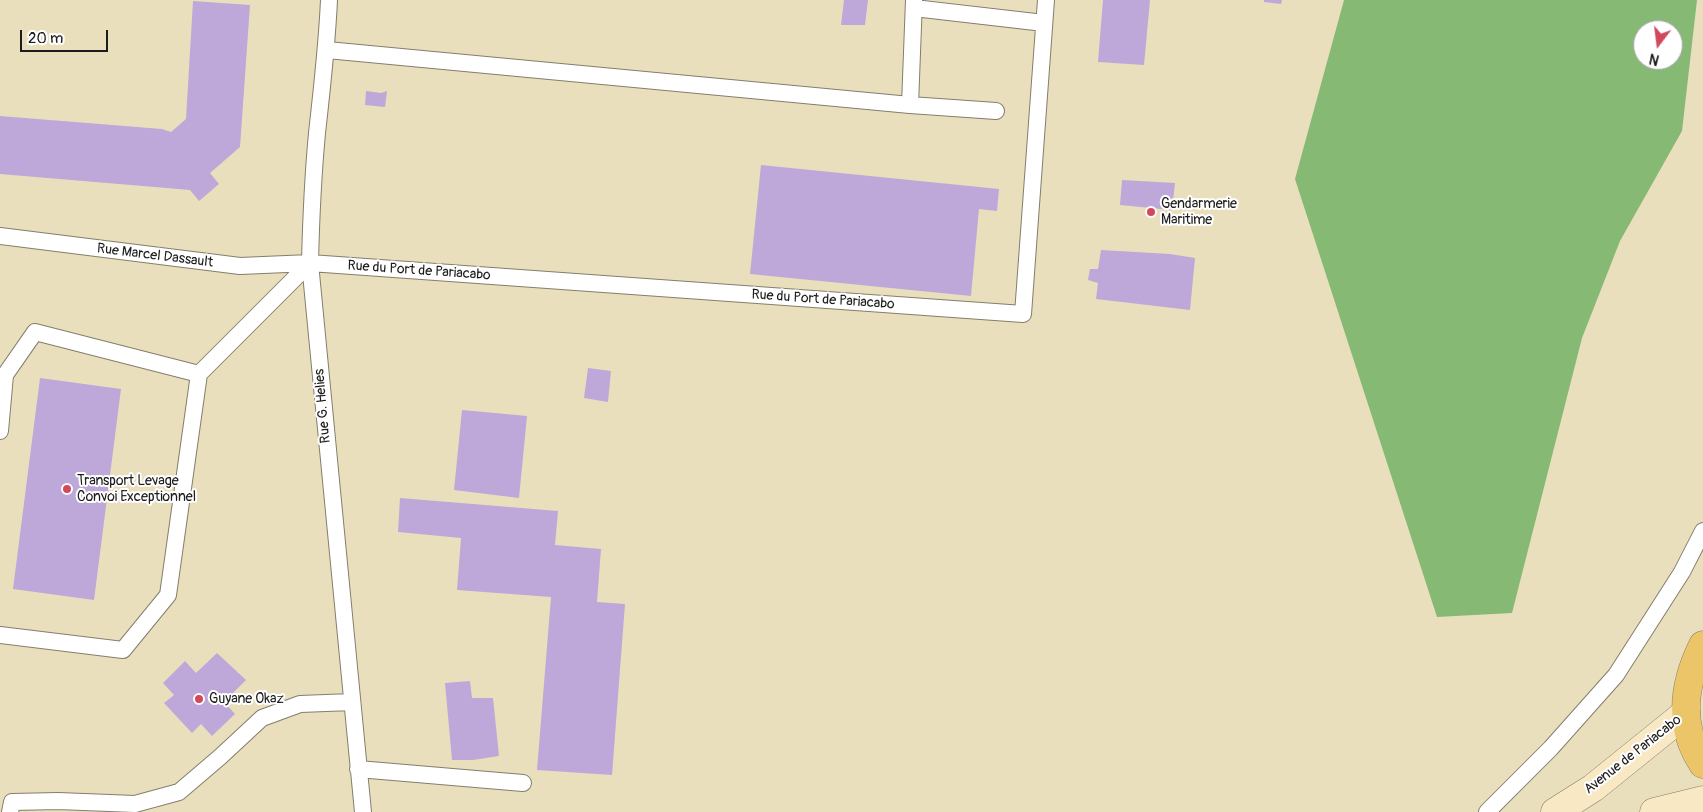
<!DOCTYPE html>
<html>
<head>
<meta charset="utf-8">
<style>
	body { margin:0 }
	#map { position:relative; width:1703px; height:812px; overflow:hidden; background:#eadfbc; font-family:Pangolin,sans-serif }
	canvas { display:block }
	.north { position:absolute; left:1633px; top:20px; width:50px; height:50px; box-sizing:border-box; background:#fff; border:1px solid #a4a4a4; border-radius:50%; rotate:195deg; font-size:14px; font-weight:700; line-height:20px; text-align:center; color:#1c1c1c }
	.north::after { content:''; display:block; margin:auto; width:18px; height:22px; background:#d1495b; clip-path:polygon(50% 0,100% 100%,50% 72%,0 100%) }
	.scale { position:absolute; left:20px; top:30px; width:88px; height:22px; box-sizing:border-box; border:2px solid #1c1c1c; border-top:0; padding-left:6px; font-size:15px; line-height:18px; white-space:nowrap; color:#1c1c1c; -webkit-text-stroke:4px #fff; paint-order:stroke }
</style>
</head>
<body>
<div id="map">
<canvas width="1703" height="812"></canvas>
<div class="north">N</div>
<div class="scale">20 m</div>
</div>
<script>
const ctx = document.querySelector('canvas').getContext('2d');
ctx.lineJoin = 'round';
function paint(path, color) { ctx.fillStyle = color; ctx.fill(path, 'evenodd'); }
function strokePath(path, color, width, dash) { ctx.strokeStyle = color; ctx.lineWidth = width; ctx.lineCap = dash ? 'butt' : 'round'; ctx.setLineDash(dash || []); ctx.stroke(path); }
function label(font, color, halo, rows, align = 'center') {
  ctx.font = font + ' Pangolin,sans-serif'; ctx.lineWidth = 4; ctx.setLineDash([]); ctx.textBaseline = 'middle'; ctx.strokeStyle = halo; ctx.fillStyle = color; for (const [text, x, y, turn = 0] of rows) {
    ctx.save(); ctx.translate(x, y); ctx.rotate((+turn || 0) * Math.PI / 180); ctx.textAlign = isNaN(turn) ? turn : align; if (halo) ctx.strokeText(text, 0, 0); ctx.fillText(text, 0, 0); ctx.restore();
  }
}
const forest = new Path2D(`
	M1344 0H1697L1682 131 1620 241 1582 338 1512 613 1437 617 1295 179ZM1643 30H1673V60H1643Z`);
const building = new Path2D(`
	M844 0H868L865 25H841Z
	M1103 0H1150L1144 65 1098 62Z
	M1264 0H1282L1281 4 1264 2Z
	M193 1 250 5 240 147 210 173 219 184 199 201 190 190 0 174V116L162 129 171 132 186 119Z
	M366 91 381 93 387 91 385 107 365 105Z
	M761 165 999 189 997 211 979 209 971 296 750 274Z
	M1122 180 1175 183 1172 210 1120 205Z
	M1101 250 1170 254 1195 258 1190 310 1096 299 1098 283 1088 280 1090 269H1098Z
	M588 368 611 371 608 402 584 398Z
	M40 378 121 389 94 600 13 589Z
	M462 410 527 416 519 498 454 490Z
	M400 498 558 511 555 545 601 549 597 602 625 604 612 775 537 770 551 597 457 590 461 538 398 532Z
	M217 653 246 680 224 702 235 714 212 736 201 724 192 733 164 703 174 695 163 683 185 661 196 673Z
	M470 681 472 698H493L499 756 473 760H452L445 683Z`);
const service = new Path2D(`
	M329 0C327 45 322 89 317 133 313 176 311 220 310 263L363 812
	M914 8 1044 23
	M327 50 910 105 996 111
	M910 105 914 0
	M0 236 240 266 310 263 1023 314 1046 0
	M0 431 5 375 35 332 199 374
	M0 635 123 650 168 595 199 374 310 263
	M358 769 523 783
	M10 812 12 802 58 801 135 804 179 792 220 757 262 718 300 704 352 702
	M1487 812 1551 748 1616 675 1682 572 1703 531`);
const secondary = new Path2D(`
	M1555 812 1593 788 1686 713
	M1654 812 1703 800`);
const primary = new Path2D(`
	M1703 645C1687 677 1680 709 1692 743 1695 751 1699 758 1703 764`);
const markers = [
	[1151,212,5,"#d1495b"],
	[67,489,5,"#d1495b"],
	[199,699,5,"#d1495b"]
];
const poiNames = [
	["Gendarmerie",1161,204],
	["Maritime",1161,220],
	["Transport Levage",77,481],
	["Convoi Exceptionnel",77,497],
	["Guyane Okaz",209,699]
];
const streetNames = [
	["Rue Marcel Dassault",155,256,7],
	["Rue du Port de Pariacabo",419,271,4],
	["Rue du Port de Pariacabo",823,300,4],
	["Rue G. Helies",323,406,-95],
	["Avenue de Pariacabo",1633,755,-38]
];
paint(forest, '#86b974');
paint(building, '#bda8d9');
strokePath(service, '#837e6c', 18);
strokePath(secondary, '#837e6c', 29);
strokePath(primary, '#837e6c', 29);
strokePath(service, '#fff', 16);
strokePath(secondary, '#f8e8c3', 28);
strokePath(primary, '#edc569', 28);
for (const [x, y, r, color] of markers) { const dot = new Path2D(); dot.arc(x, y, r, 0, 2 * Math.PI); ctx.fillStyle = color; ctx.fill(dot); strokePath(dot, '#fff', 2); }
label('14px', '#1c1c1c', '#fff', poiNames, 'left');
label('14px', '#1c1c1c', '#fff', streetNames);
</script>
</body>
</html>
